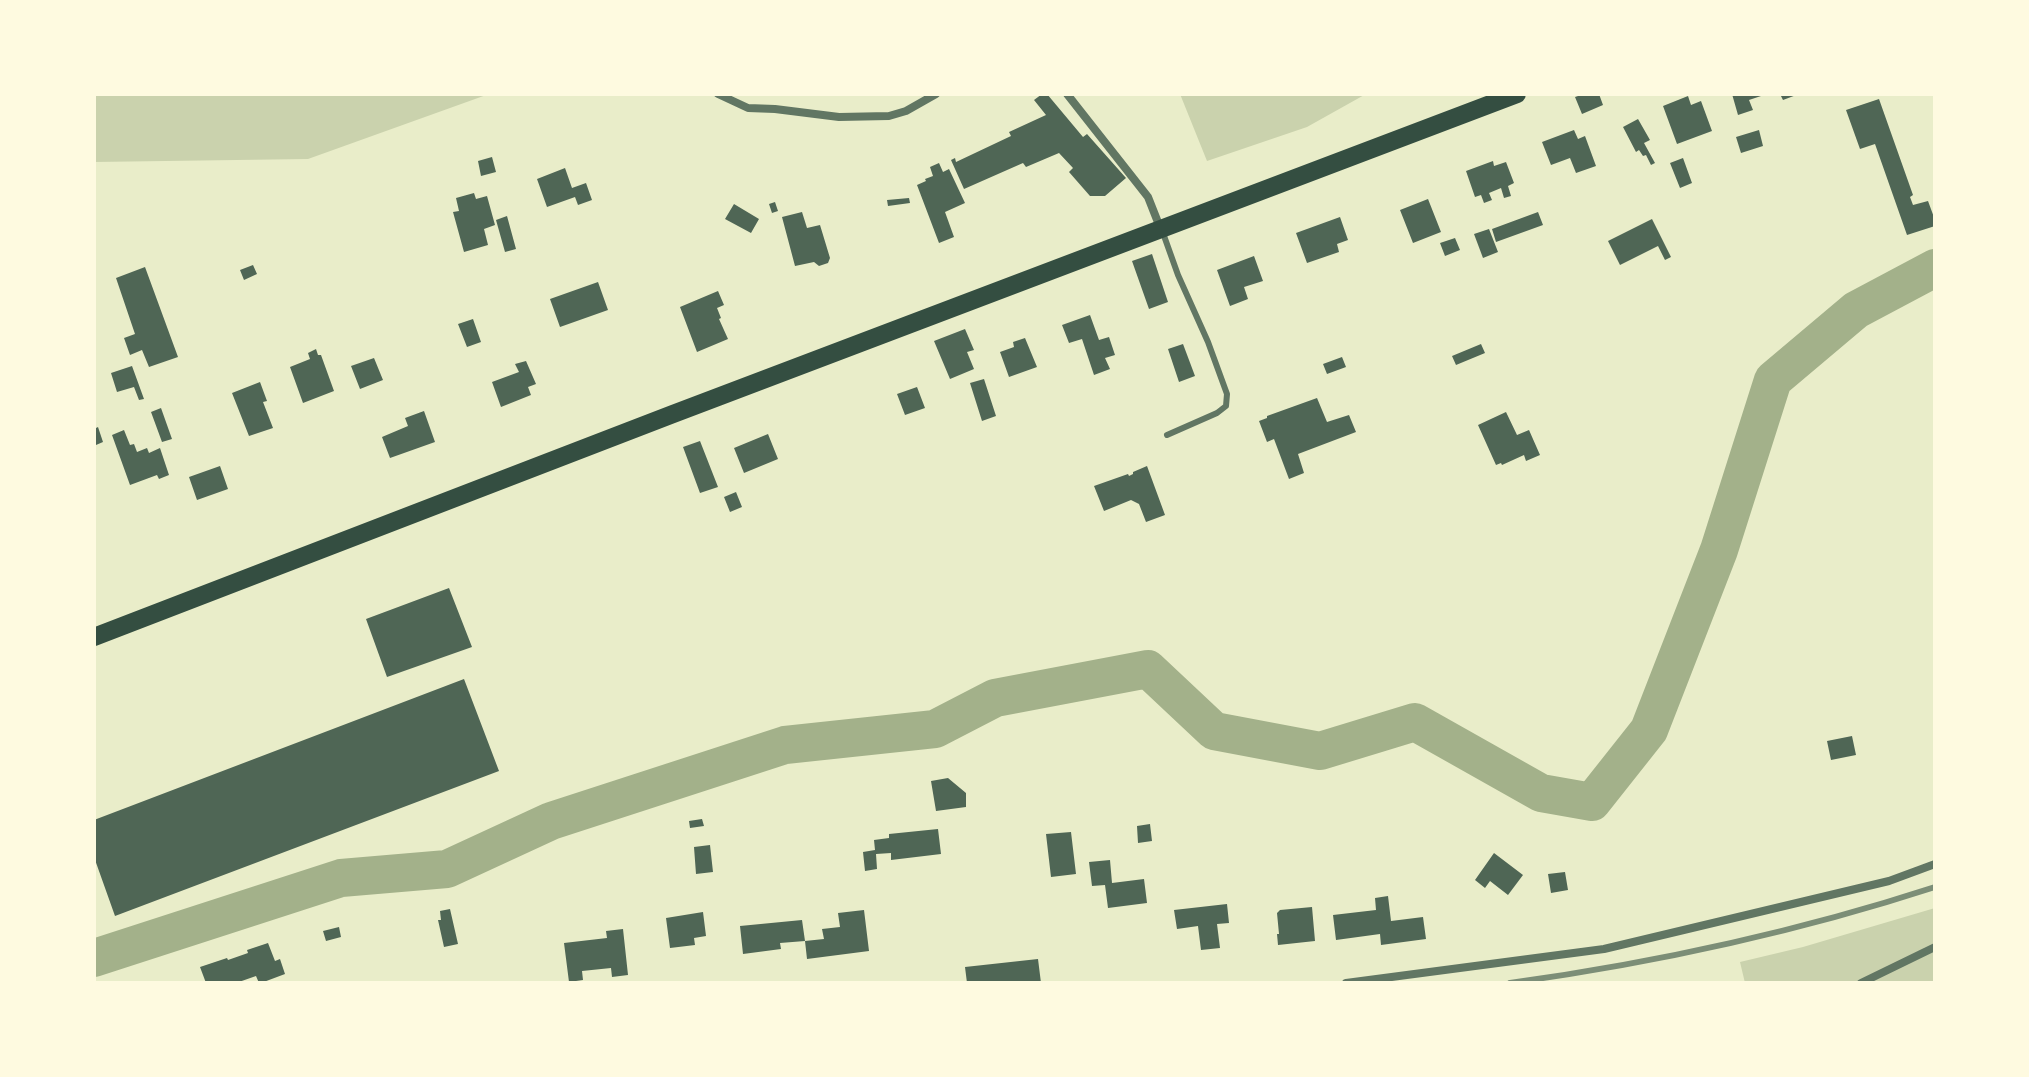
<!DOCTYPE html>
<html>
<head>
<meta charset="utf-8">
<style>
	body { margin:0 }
	#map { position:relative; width:2029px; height:1077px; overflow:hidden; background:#e9edc9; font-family:"Open Sans",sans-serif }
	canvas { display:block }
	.frame { position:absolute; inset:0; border:96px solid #fefae0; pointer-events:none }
</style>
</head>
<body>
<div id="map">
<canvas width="2029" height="1077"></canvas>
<div class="frame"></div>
</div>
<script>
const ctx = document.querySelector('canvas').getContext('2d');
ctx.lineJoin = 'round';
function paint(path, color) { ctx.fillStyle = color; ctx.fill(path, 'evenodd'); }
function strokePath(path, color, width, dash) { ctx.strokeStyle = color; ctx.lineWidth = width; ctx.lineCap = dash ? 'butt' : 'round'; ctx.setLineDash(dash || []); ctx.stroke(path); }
const green = new Path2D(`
	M94 94H489L308 159 94 162Z
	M1180 94H1366L1307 127 1207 161Z
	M1935 908V983H1745L1740 962 1803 947Z`);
const river = new Path2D(`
	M94 958 341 878 447 869 551 821 785 745 935 729 995 698 1148 669 1214 731 1320 751 1415 722 1541 793 1592 802 1649 730 1719 550 1773 380 1856 310 1935 268`);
const building = new Path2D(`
	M1042 94H1047L1083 137 1087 134 1126 178 1105 196H1090L1069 172 1073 168 1059 153 1026 167 1023 163 964 189 951 160 955 158 956 162 1011 136 1009 132 1046 115 1034 100Z
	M1584 94H1599L1603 105 1582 114 1575 97Z
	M1732 94H1764V95L1749 100 1753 110 1738 115Z
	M1780 94H1799L1783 100Z
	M1688 96 1691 105 1701 101 1712 131 1677 144 1663 106Z
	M1879 99 1913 195 1910 197 1913 205 1928 201 1935 220V226L1907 235 1875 144 1860 149 1846 110Z
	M1638 119 1650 140 1644 143 1655 163 1651 165 1646 155 1643 156 1639 150 1636 152 1623 127Z
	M1574 130 1578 139 1585 136 1596 166 1576 173 1570 158 1551 165 1542 142Z
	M1759 130 1763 146 1741 153 1736 137Z
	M492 157 496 172 481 176 478 161Z
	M1683 158 1692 183 1680 188 1670 163Z
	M1493 161 1494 166 1506 162 1514 183 1508 186 1511 196 1504 198 1501 188 1489 193 1492 200 1484 203 1481 195 1475 197 1466 171Z
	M939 163 943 172 949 169 965 203 945 212 954 237 939 243 917 185 926 181 925 179 933 176 930 167Z
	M565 168 572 188 586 183 592 200 578 205 575 197 547 207 537 179Z
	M474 193 476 199 487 196 495 225 484 229 488 245 464 252 453 212 459 211 456 198Z
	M909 198 910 203 888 206 887 200Z
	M1428 199 1441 232 1413 243 1400 210Z
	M775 202 778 211 772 213 769 204Z
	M734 204 759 219 751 233 725 219Z
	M802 212 807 228 820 225 830 258 828 263 819 266 814 262 795 266 782 217Z
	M1538 212 1543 225 1496 242 1492 229Z
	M507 216 516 249 505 252 496 220Z
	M1340 217 1348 240 1337 244 1339 252 1307 263 1296 233Z
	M1652 219 1671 257 1665 260 1658 246 1620 265 1608 241Z
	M1489 229 1498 252 1483 258 1474 234Z
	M1455 238 1460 250 1445 256 1440 243Z
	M1152 254 1168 302 1149 309 1132 261Z
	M1254 256 1263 281 1244 287 1248 299 1230 306 1217 270Z
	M253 265 257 274 244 280 240 270Z
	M145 267 178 357 149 367 142 350 130 355 124 338 135 334 116 278Z
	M598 282 608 310 560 327 550 299Z
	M718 291 724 305 717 308 721 318 719 319 728 339 697 352 680 307Z
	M1090 315 1099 340 1109 337 1115 355 1105 358 1110 369 1094 375 1082 339 1069 343 1062 325Z
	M473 319 481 342 467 347 458 324Z
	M965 329 974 350 967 352 974 369 950 379 934 341Z
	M1025 338 1037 367 1009 377 1000 352 1014 347 1013 342Z
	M1183 344 1195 376 1179 382 1168 349Z
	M1481 344 1485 353 1456 365 1452 356Z
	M316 349 318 355H321L334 391 303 403 290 367 310 359 308 353Z
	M1342 357 1346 367 1327 374 1323 364Z
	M374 358 383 380 360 389 351 366Z
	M526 361 536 384 528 387 531 395 501 407 492 382 519 372 515 364Z
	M132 366 144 399 139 400 134 387 117 392 111 373Z
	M984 379 996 416 982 421 970 383Z
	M260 382 267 401 263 402 273 428 249 436 232 393Z
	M917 387 925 408 905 415 897 394Z
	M1317 398 1327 422 1349 415 1356 432 1298 454 1304 473 1289 479 1274 439 1267 442 1259 421 1267 418V416Z
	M161 408 172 439 162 442 151 412Z
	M424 411 435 442 390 458 382 437 408 426 405 418Z
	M1506 412 1517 435 1529 430 1540 455 1526 461 1524 455 1502 465 1501 463 1496 465 1478 425Z
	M98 427 103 442 96 445 94 429Z
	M124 430 130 445 134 444 137 452 147 448 149 453 160 448 169 475 159 479 157 475 130 485 112 435Z
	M768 434 778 459 744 473 734 448Z
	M700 441 718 487 700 493 683 447Z
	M220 466 228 489 197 500 189 477Z
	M1147 466 1165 515 1146 522 1139 504 1131 500 1104 511 1094 486 1128 474 1129 476 1133 474V472Z
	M736 492 742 507 730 512 724 497Z
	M449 588 472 647 387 677 366 619Z
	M464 679 499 771 115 916 94 857V820Z
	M1852 736 1856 755 1831 760 1827 741Z
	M948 778 966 793V807L936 811 931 781Z
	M702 819 704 826 690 828 689 821Z
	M1150 824 1152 841 1138 843 1137 826Z
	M938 829 941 854 891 860V853L876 854 877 869 865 871 863 852 875 850 874 840 889 838V834Z
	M1071 832 1076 874 1051 877 1046 834Z
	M710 845 713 872 696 874 694 847Z
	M1494 853 1523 875 1508 895 1490 881 1485 888 1475 880Z
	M1110 860 1112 883 1144 879 1147 903 1108 908 1105 885 1092 886 1089 862Z
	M1565 872 1568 890 1551 893 1548 874Z
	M1388 896 1391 921 1423 917 1426 939 1381 945 1380 934 1336 940 1333 915 1376 910 1375 898Z
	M1227 904 1229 923 1217 924 1220 948 1201 950 1198 926 1177 929 1174 910Z
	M1312 907 1315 941 1278 945 1277 934H1279L1277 913 1280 910Z
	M450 909 458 944 444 947 438 920H441L440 911Z
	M864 910 869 951 807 959 805 941 824 939 822 929 840 927 838 913Z
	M703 912 706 936 694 938 695 945 670 948 666 918Z
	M802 920 805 941 780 943 781 949 743 954 740 926Z
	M339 927 341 937 326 941 323 931Z
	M623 929 628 975 612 977 611 968 582 971 583 980 569 982 564 943 607 938 606 931Z
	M268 943 275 961 280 959 285 974 261 983H259L256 976 236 983H206L200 967 227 958 228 960 248 953 247 950Z
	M1038 959 1041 983H967L965 967Z`);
const service = new Path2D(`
	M1163 233 1178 275 1208 342 1227 394 1226 406 1217 413 1167 435`);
const minor = new Path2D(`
	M718 94 748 108 775 109 839 117 889 116 906 111 936 94
	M1067 94 1148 197 1161 230
	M1346 983 1604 949 1889 881 1935 864
	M1861 983 1935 947`);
const primary = new Path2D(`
	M94 637 673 414 1517 94`);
const rail = new Path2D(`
	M1510 983C1654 963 1797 932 1935 887`);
paint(green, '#cad2ad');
strokePath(river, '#a3b18a', 38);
paint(building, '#4f6655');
strokePath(service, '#617663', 6);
strokePath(minor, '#617663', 8);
strokePath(primary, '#344e41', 18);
strokePath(rail, '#7c8e77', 6);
</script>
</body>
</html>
